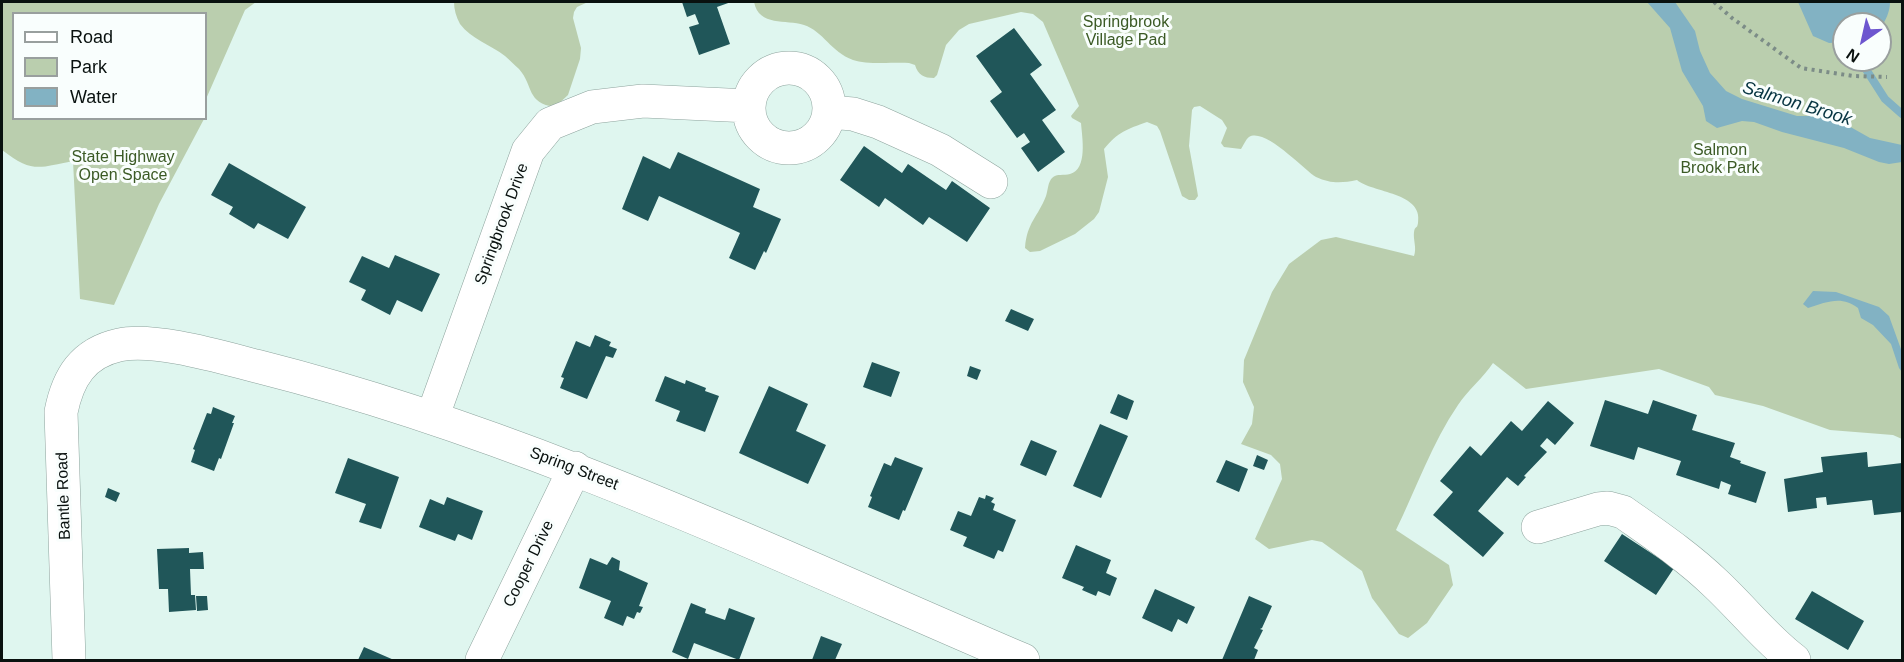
<!DOCTYPE html>
<html>
<head>
<meta charset="utf-8">
<style>
	body { margin:0 }
	#map { position:relative; width:1904px; height:662px; overflow:hidden; background:#dff6ef; font-family:Arial,sans-serif }
	canvas { display:block }
	.frame { position:absolute; inset:0; border:3px solid #09110f; pointer-events:none }
	.legend { position:absolute; left:12px; top:12px; width:195px; height:108px; box-sizing:border-box; background:#f9fefd; border:2px solid #999f9e; margin:0; padding:8px 10px; list-style:none; font-size:18px; color:#09110f }
	.legend li { display:flex; align-items:center; gap:12px; height:30px }
	.legend b { width:30px; border:2px solid #999f9e }
	.north { position:absolute; left:1832px; top:12px; width:60px; height:60px; box-sizing:border-box; background:#f9fefd; border:2px solid #999f9e; border-radius:50%; rotate:214deg; font-size:16px; font-weight:700; line-height:24px; text-align:center; color:#09110f }
	.north::after { content:''; display:block; margin:auto; width:21px; height:27px; background:#6d56cf; clip-path:polygon(50% 0,100% 100%,50% 72%,0 100%) }
</style>
</head>
<body>
<div id="map">
<canvas width="1904" height="662"></canvas>
<div class="frame"></div>
<ul class="legend">
<li><b style="height:8px;background:#fff"></b>Road</li>
<li><b style="height:16px;background:#baceae"></b>Park</li>
<li><b style="height:16px;background:#82b2c3"></b>Water</li>
</ul>
<div class="north">N</div>
</div>
<script>
const ctx = document.querySelector('canvas').getContext('2d');
ctx.lineJoin = 'round';
function paint(path, color) { ctx.fillStyle = color; ctx.fill(path, 'evenodd'); }
function strokePath(path, color, width, dash) { ctx.strokeStyle = color; ctx.lineWidth = width; ctx.lineCap = dash ? 'butt' : 'round'; ctx.setLineDash(dash || []); ctx.stroke(path); }
function label(font, color, halo, rows, align = 'center') {
  ctx.font = font + ' Arial,sans-serif'; ctx.lineWidth = 6; ctx.setLineDash([]); ctx.textBaseline = 'middle'; ctx.strokeStyle = halo; ctx.fillStyle = color; for (const [text, x, y, turn = 0] of rows) {
    ctx.save(); ctx.translate(x, y); ctx.rotate((+turn || 0) * Math.PI / 180); ctx.textAlign = isNaN(turn) ? turn : align; if (halo) ctx.strokeText(text, 0, 0); ctx.fillText(text, 0, 0); ctx.restore();
  }
}
const green = new Path2D(`
	M2 2H256L245 10 206 99V14H14V118L204 119 159 204 114 305 80 299 73 161C38 168 32 173 2 150Z
	M454 2H588L577 7 574 12 573 18 581 48 580 59 568 95 555 107C526 103 534 86 519 69 514 65 510 60 505 56 491 45 471 39 460 24 456 17 454 9 454 2Z
	M754 2H1902V439L1893 435 1830 430 1763 406 1715 395 1709 387 1659 369 1526 389 1493 363C1483 378 1468 390 1458 405 1432 443 1416 489 1396 530L1449 565 1453 585 1427 623 1408 638 1399 634 1372 598 1362 571 1322 542 1312 540 1269 549 1255 539 1282 479 1280 464 1271 455 1241 444 1252 424 1254 407 1243 382 1244 360 1272 292 1289 264 1321 240 1336 237 1414 256C1417 248 1413 240 1414 232 1415 225 1417 230 1418 223 1424 192 1372 193 1357 180 1342 183 1331 184 1316 177 1304 170 1265 127 1249 137 1246 139 1243 146 1241 149L1224 147 1221 143 1227 128 1222 120 1200 106 1194 107 1192 110 1189 146 1197 190 1198 196 1195 200H1189L1182 196 1160 131 1157 126 1147 122C1127 129 1118 132 1104 149L1108 177 1099 212 1094 219 1075 234 1040 251 1030 252 1025 248C1027 222 1038 217 1046 196 1048 190 1048 182 1052 178 1057 173 1064 176 1070 174 1088 169 1082 137 1081 123L1072 118 1071 116 1079 106 1043 22 1033 14 1021 12 969 24 959 30 946 45 937 75 934 78C924 78 918 75 915 65L909 63C894 62 867 65 853 60 831 52 823 31 804 25 786 19 759 27 754 2ZM1844 24H1880V60H1844Z`);
const water = new Path2D(`
	M1647 2H1675L1695 31 1700 51 1710 73 1726 91 1742 99 1797 116H1811L1838 120 1870 138 1902 145V162L1889 164 1879 162 1844 148 1782 132 1754 122 1742 121 1717 128 1706 121 1703 106 1682 71 1670 28Z
	M1798 2H1890C1890 11 1886 21 1880 28V24H1844V42L1829 43 1813 36Z
	M1813 291 1836 292 1879 307 1889 316 1902 352V372L1899 368 1891 344 1873 325 1861 318 1858 308C1842 295 1826 302 1808 308L1803 304Z`);
const stream = new Path2D(`
	M1860 60 1885 99 1902 114`);
const building = new Path2D(`
	M682 2H731L717 7 730 44 699 55 689 27 699 24 695 14 687 17Z
	M1014 28 1042 65 1030 74 1056 110 1042 120 1065 152 1038 172 1021 148 1030 142 1024 133 1017 138 990 101 1002 92 976 56Z
	M864 146 902 173 908 164 946 190 952 181 990 208 967 242 929 217 923 225 885 198 879 207 840 180Z
	M678 152 760 189 753 207 781 219 766 253 764 251 755 270 729 258 740 233 659 196 648 221 622 209 643 156 670 169Z
	M229 163 306 207 288 239 258 223 254 229 229 214 233 207 211 195Z
	M395 255 440 274 422 312 397 300 390 315 361 300 366 290 349 282 362 256 389 268Z
	M1011 309 1034 319 1028 331 1005 321Z
	M595 335 611 342 609 346 617 349 613 358 606 356 587 399 560 388 564 378 561 377 576 341 590 347Z
	M872 362 900 372 891 397 863 387Z
	M970 366 981 370 977 380 967 376Z
	M665 376 685 384 686 380 706 388 705 391 719 396 705 432 676 421 680 411 655 401Z
	M769 386 808 404 796 431 826 445 808 484 739 453Z
	M1118 394 1134 401 1127 420 1110 413Z
	M1605 400 1648 414 1653 400 1697 415 1692 430 1735 443 1730 457 1741 461 1740 463 1766 472 1756 503 1728 494 1731 485 1721 481 1719 489 1676 475 1681 461 1638 447 1634 460 1590 446Z
	M1548 401 1574 423 1555 445 1547 438 1540 446 1547 452 1524 476 1526 477 1518 486 1507 477 1478 511 1504 533 1483 557 1433 515 1453 492 1440 481 1470 446 1481 456 1511 421 1522 431Z
	M213 407 235 416 232 423H234L221 459 219 458 214 471 191 462 195 450 193 449 207 413 211 414Z
	M1100 424 1128 436 1101 498 1073 486Z
	M1031 440 1057 451 1046 476 1020 465Z
	M1867 452 1868 467 1902 463V512L1874 515 1872 500 1827 505 1826 497 1816 498 1817 508 1788 512 1784 479 1823 472 1821 457Z
	M1257 455 1268 460 1264 470 1253 466Z
	M895 457 923 468 905 511 903 510 899 520 868 507 872 497 870 496 884 463 891 466Z
	M348 458 399 477 381 529 359 522 366 504 335 493Z
	M1226 460 1248 469 1239 492 1216 482Z
	M108 488 120 493 116 502 105 497Z
	M986 495 994 498 991 502 995 504 993 510 1016 520 1003 552 998 550 994 559 963 546 967 537 950 530 958 511 971 516 979 497 985 499Z
	M447 497 483 511 472 540 458 534 455 541 419 527 430 499 444 505Z
	M1622 534 1674 568 1656 595 1604 561Z
	M1076 545 1111 560 1106 573 1117 578 1110 596 1098 591 1096 596 1082 590 1084 587 1062 578Z
	M189 548V553L203 552 204 569H190L191 595H195L196 610 169 612 168 589H159L157 549Z
	M612 557 620 561 619 570 648 583 639 606 643 607 640 613 637 612 634 619 627 616 623 626 604 618 611 601 579 588 590 558 607 565Z
	M1155 589 1195 607 1187 624 1178 619 1172 632 1142 618Z
	M1812 591 1864 621 1848 650 1795 619Z
	M196 596H207L208 610 197 611Z
	M1249 596 1272 606 1262 628 1260 629 1263 630 1254 648 1258 650 1254 660H1222Z
	M691 603 706 609 705 613 725 620 729 608 755 618 739 660 694 643 688 659 672 652Z
	M821 636 842 644 835 660H812Z
	M364 647 394 660H358Z`);
const path = new Path2D(`
	M1714 2 1732 18 1801 68 1853 76 1887 77`);
const minor = new Path2D(`
	M749 108a40 40 0 1 1 80 0a40 40 0 1 1-80 0Z
	M829 112 853 114 878 122 940 150 991 182
	M432 418 528 151 550 124 592 107 643 101 749 106
	M1538 527 1598 509 1608 508 1623 512C1654 534 1687 556 1715 583 1742 608 1765 638 1794 660
	M69 660 61 412C68 377 83 353 119 345 155 337 224 358 260 367 525 434 773 553 1023 660
	M482 660 575 468`);
const parkNames = [
	["Springbrook",1126,23],
	["Village Pad",1126,41],
	["Salmon",1720,151],
	["Brook Park",1720,169],
	["State Highway",123,158],
	["Open Space",123,176]
];
const streetNames = [
	["Springbrook Drive",502,224,-70],
	["Spring Street",574,469,21],
	["Bantle Road",64,496,-92],
	["Cooper Drive",529,564,-64]
];
const waterNames = [
	["Salmon Brook",1797,104,17]
];
paint(green, '#baceae');
paint(water, '#82b2c3');
strokePath(stream, '#82b2c3', 8);
paint(building, '#205659');
strokePath(minor, '#8da39d', 34);
strokePath(path, '#7c8c87', 4, [3, 4.5]);
strokePath(minor, '#fff', 33);
label('16px', '#3b5a25', '#f9fefd', parkNames);
label('16px', '#09110f', '#f9fefd', streetNames);
label('italic 18px', '#063441', '#f9fefd', waterNames);
</script>
</body>
</html>
